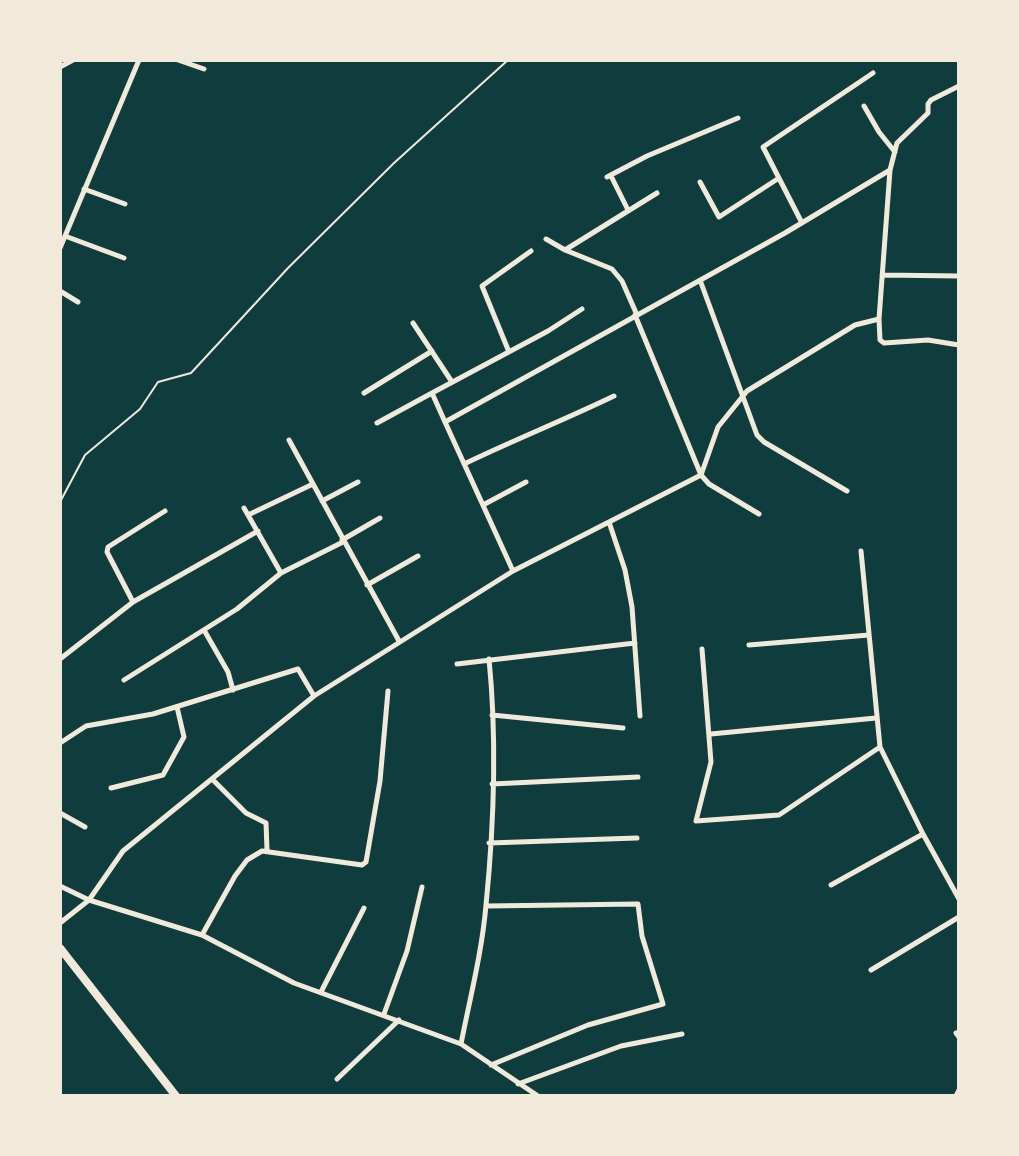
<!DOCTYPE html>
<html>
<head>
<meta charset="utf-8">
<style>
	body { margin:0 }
	#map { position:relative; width:1019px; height:1156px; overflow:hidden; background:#0f3d3e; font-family:Montserrat,sans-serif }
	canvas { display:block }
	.frame { position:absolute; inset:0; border:62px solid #f1e9da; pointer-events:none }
</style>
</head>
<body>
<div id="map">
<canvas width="1019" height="1156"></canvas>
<div class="frame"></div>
</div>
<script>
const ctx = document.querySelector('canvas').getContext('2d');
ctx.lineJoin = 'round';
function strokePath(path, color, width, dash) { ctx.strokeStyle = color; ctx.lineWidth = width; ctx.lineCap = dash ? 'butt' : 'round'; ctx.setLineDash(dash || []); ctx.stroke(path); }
const path = new Path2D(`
	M60 502 85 455 140 409 158 382 191 373 288 268 394 163 508 60`);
const minor = new Path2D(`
	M178 60 204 69
	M60 67 73 60
	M959 86 931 100 928 104V113L897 143 890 170 879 319 880 340 884 343 928 340 959 345
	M864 106 879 132 895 152
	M611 176 628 210
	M607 177 647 156 738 118
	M700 182 719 217 779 178
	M84 189 125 204
	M802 223 763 147 873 73
	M65 236 124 258
	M546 239 565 250
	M60 248 139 60
	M882 275 959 276
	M700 280 757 435 764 442 847 491
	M60 291 78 302
	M635 315 701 475 709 484 759 514
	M637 315 622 281 612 269 565 250 657 193
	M413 323 452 382
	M509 352 482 286 531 251
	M364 393 432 351
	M445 422 432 393 548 331 582 309
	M377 423 432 393
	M289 440 399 641
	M464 464C514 440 564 420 614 396
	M322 501 358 482
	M483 505 526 482
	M244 508 281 573
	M248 515 313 484
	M609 522 625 570 632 607 640 716
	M342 540 380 518
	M861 551 880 747 923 834 959 899
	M513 571 701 475 718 427 747 391 855 325 879 319
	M367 585 418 556
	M133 602 107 552 108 547 165 511
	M204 630 228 672 233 690
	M749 645 869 635
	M702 649 711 762 696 821 779 815 880 747
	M60 659 133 602 258 531
	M457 664 635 643
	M124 680 237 609 281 573 343 542
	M492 715 623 728
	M711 734 876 718
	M60 743 86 726 153 714 298 669 314 696
	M212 779 246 813 266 823 267 850
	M492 784 638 777
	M111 788 163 775 184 737 177 707
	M60 813 85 827
	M489 843 637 838
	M831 885 923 834
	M60 886 89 900 202 935 294 983 461 1044 538 1096
	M486 906 638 904 642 936 663 1004 588 1025 491 1065
	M60 923 89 900 123 851 314 696 513 571 445 422 785 233 890 170
	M202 935 235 876 247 860 262 851 362 865 366 862 380 781 388 691
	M871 970 959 917
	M321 992 364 908
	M384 1014 407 951 422 887
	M956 1033 959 1037
	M461 1044C470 998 482 952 486 905 494 825 497 739 489 659
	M337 1079 399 1020
	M518 1084 621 1046 682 1034
	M956 1096 959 1090`);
const secondary = new Path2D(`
	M60 948 176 1096`);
strokePath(path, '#f1e9da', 2);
strokePath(minor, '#f1e9da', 5);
strokePath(secondary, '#f1e9da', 8);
</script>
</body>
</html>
